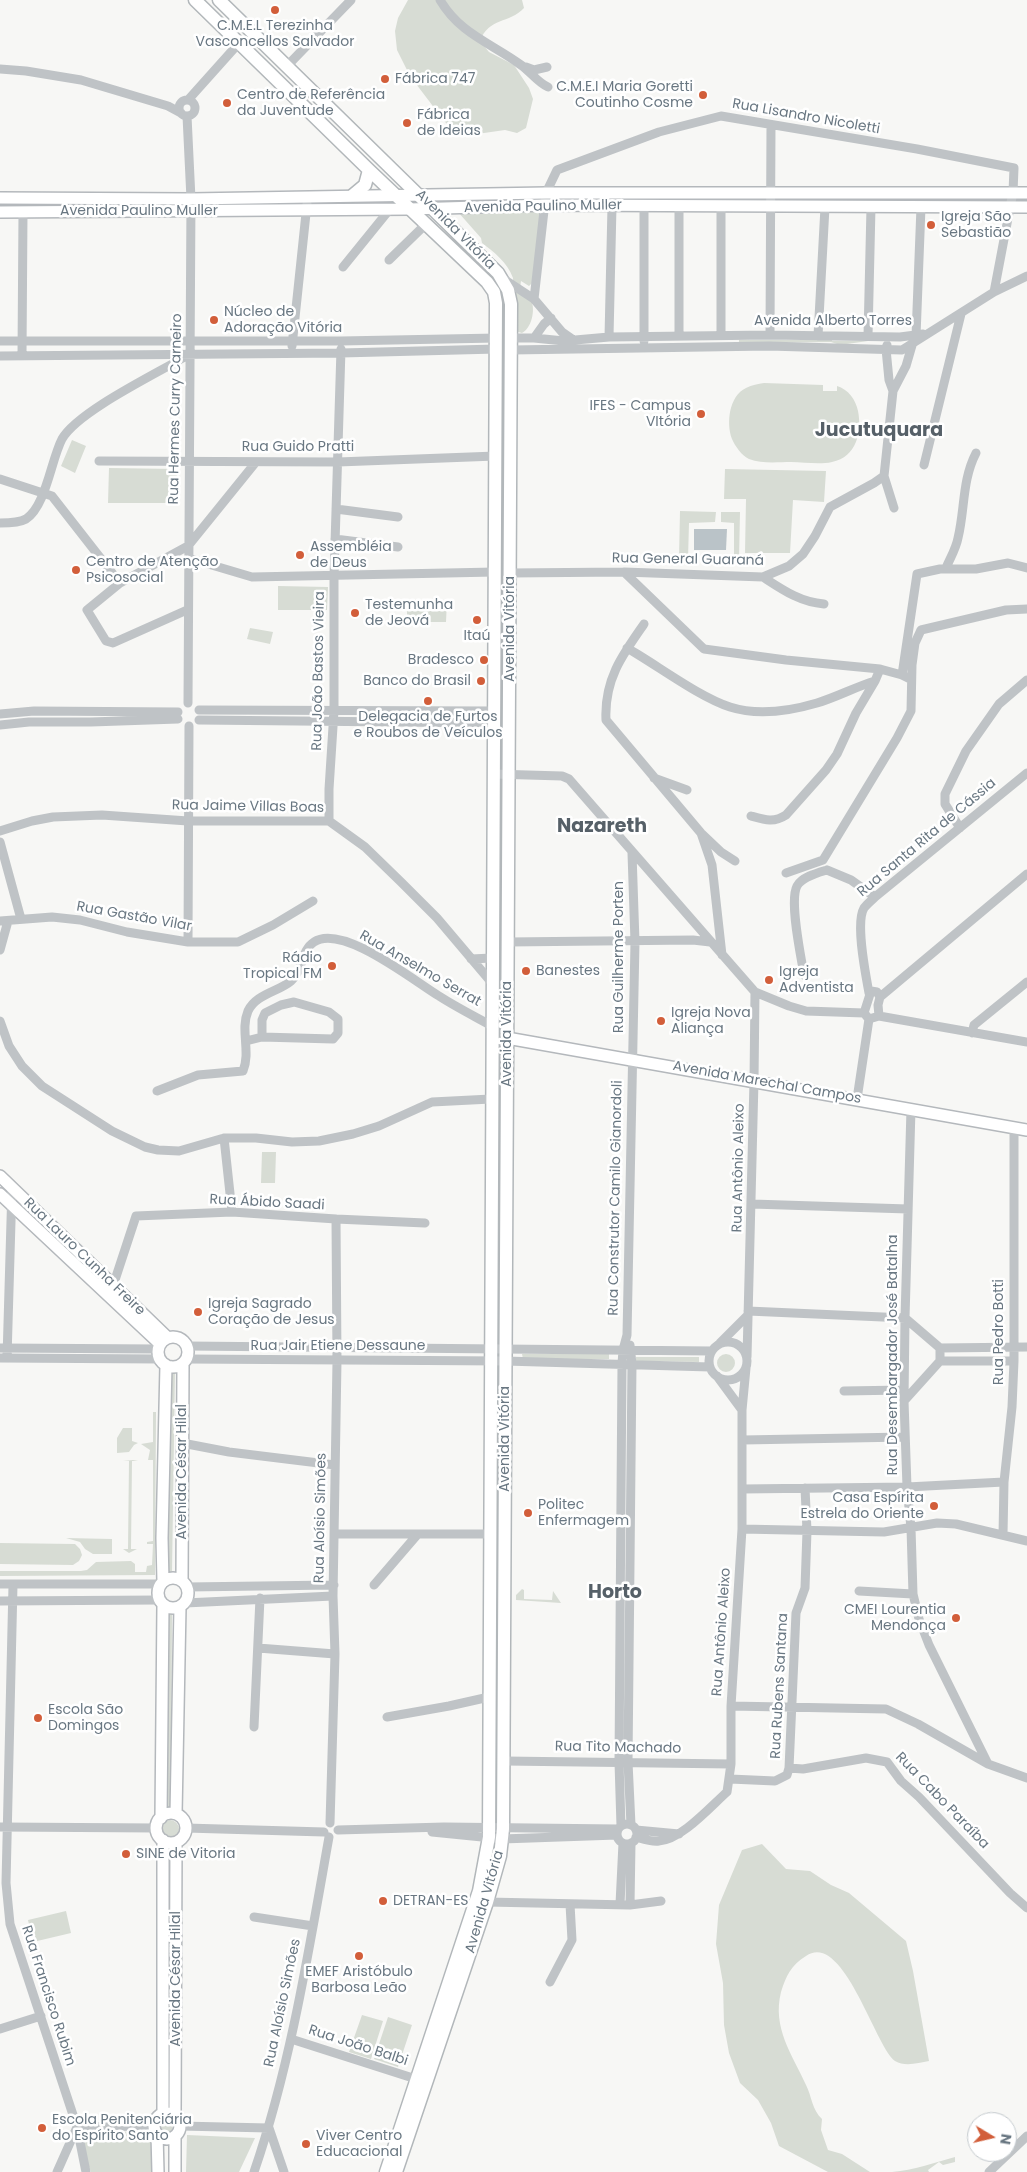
<!DOCTYPE html>
<html>
<head>
<meta charset="utf-8">
<style>
	body { margin:0 }
	#map { position:relative; width:1027px; height:2172px; overflow:hidden; background:#f7f7f5; font-family:Poppins,sans-serif }
	canvas { display:block }
	.north { position:absolute; left:967px; top:2112px; width:50px; height:50px; box-sizing:border-box; background:#fff; border:1px solid #c3c9cd; border-radius:50%; rotate:99deg; font-size:14px; font-weight:700; line-height:20px; text-align:center; color:#697782 }
	.north::after { content:''; display:block; margin:auto; width:18px; height:22px; background:#d25e3a; clip-path:polygon(50% 0,100% 100%,50% 72%,0 100%) }
</style>
</head>
<body>
<div id="map">
<canvas width="1027" height="2172"></canvas>
<div class="north">N</div>
</div>
<script>
const ctx = document.querySelector('canvas').getContext('2d');
ctx.lineJoin = 'round';
function paint(path, color) { ctx.fillStyle = color; ctx.fill(path, 'evenodd'); }
function strokePath(path, color, width, dash) { ctx.strokeStyle = color; ctx.lineWidth = width; ctx.lineCap = dash ? 'butt' : 'round'; ctx.setLineDash(dash || []); ctx.stroke(path); }
function label(font, color, halo, rows, align = 'center') {
  ctx.font = font + ' Poppins,sans-serif'; ctx.lineWidth = 5; ctx.setLineDash([]); ctx.textBaseline = 'middle'; ctx.strokeStyle = halo; ctx.fillStyle = color; for (const [text, x, y, turn = 0] of rows) {
    ctx.save(); ctx.translate(x, y); ctx.rotate((+turn || 0) * Math.PI / 180); ctx.textAlign = isNaN(turn) ? turn : align; if (halo) ctx.strokeText(text, 0, 0); ctx.fillText(text, 0, 0); ctx.restore();
  }
}
const green = new Path2D(`
	M408 0H522L524 8C509 24 489 17 480 41L489 52 514 65 529 88 533 99 526 128 517 133 505 130 477 134 456 131 445 122 410 76 397 50 395 31 398 18Z
	M538 210 541 213 532 283 529 286 521 281 520 288C524 292 529 296 531 300 536 310 531 329 522 333L515 331 513 278C507 262 494 252 482 243L481 238 458 212Z
	M739 340H832V341H868L840 345 831 342 739 343Z
	M764 383 823 385V391H837V386C848 389 856 400 858 411 862 431 857 457 832 462 819 465 804 462 791 462 778 462 762 464 749 459 742 456 735 446 732 439 726 423 729 396 746 388 752 385 758 384 764 383Z
	M72 440 86 446 75 473 61 466Z
	M109 468 177 469 176 503H108Z
	M725 469 826 471 824 502 793 500 790 553H745L746 499H724Z
	M680 511 716 512 715 522 689 523 688 559H679Z
	M721 512H740L739 560H734V523L721 522Z
	M278 586 328 587 327 610H278Z
	M407 599 447 600 446 622H407Z
	M250 628 273 632 270 644 247 639Z
	M262 1152H276L275 1183H261Z
	M717 1363a9 9 0 1 1 18 0a9 9 0 1 1-18 0Z
	M522 1354H609V1359H523Z
	M636 1357H699V1362L636 1361Z
	M168 1371H175L172 1573H165Z
	M153 1412H156L155 1575 0 1576V1571H81L87 1570 96 1562 131 1561 135 1564V1572H146L147 1566 152 1565 153 1544H147V1542L153 1541V1460H148L150 1450 141 1444 153 1442Z
	M123 1428H132V1441L138 1443 134 1445 129 1452 117 1453V1438Z
	M133 1460 138 1461H132L131 1549H137L129 1553 123 1549H128L129 1461H123Z
	M66 1538 112 1539V1554H93L85 1549 80 1542Z
	M0 1543 75 1544 80 1549 82 1555 79 1561 73 1565 0 1564Z
	M522 1589 524 1590V1599L552 1600 553 1591 561 1603 516 1600V1595Z
	M165 1614H172L171 1807H163Z
	M161 1829a9 9 0 1 1 18 0a9 9 0 1 1-18 0Z
	M762 1844 786 1869 810 1871 831 1885 849 1893 906 1941 913 1971 929 2061C918 2063 905 2067 895 2061 875 2046 843 1930 806 1956 791 1965 786 1976 781 1992 772 2028 792 2054 806 2085 812 2097 812 2110 822 2119L821 2130 828 2150 842 2154 870 2172H828L779 2146 771 2123 758 2100 740 2083 729 2053 724 2025 723 1983 716 1944 719 1905 742 1850Z
	M66 1911 71 1933 33 1942 28 1920Z
	M362 2015 383 2021 371 2059 349 2052Z
	M388 2017 412 2025 398 2067 374 2059Z
	M159 2126a7 7 0 1 1 14 0a7 7 0 1 1-14 0Z
	M99 2131 152 2132 153 2172H91L81 2145 86 2135Z
	M187 2135 255 2138 239 2172H186Z
	M955 2157V2162L943 2165 939 2162 928 2170 929 2172H892C914 2170 934 2163 955 2157Z`);
const water = new Path2D(`
	M694 529H727L726 550H694Z`);
const street = new Path2D(`
	M440 0C460 34 491 43 521 65 531 72 537 82 548 87
	M287 66 351 0
	M526 67 534 70 547 67
	M0 69 26 71 81 80 168 106 181 113
	M188 100 239 43
	M179 108a8 8 0 1 1 16 0a8 8 0 1 1-16 0Z
	M187 116 191 199 188 703
	M679 206V336
	M389 260 426 224
	M343 267 390 209
	M502 278 534 299 562 332 572 339
	M534 299 546 193 557 170 659 132 721 116 917 149 1014 168 1013 192 994 292
	M721 335V206
	M770 335 771 125
	M818 336 825 207
	M868 336 871 207
	M916 336 921 207
	M609 337 612 206
	M511 338H534L564 341 609 337 770 335 900 337 923 334
	M534 338 544 324 551 318
	M0 341H341L497 338
	M644 341V206
	M887 345 886 349 889 380 893 391 884 476 894 508
	M292 346 307 204
	M511 350 769 346 902 350 994 292 1027 276
	M22 355 23 212
	M0 356 341 353 497 349
	M893 391 906 366 913 342
	M99 461 338 462 496 456
	M924 465 961 314
	M0 479 52 496 120 583
	M336 509 398 517
	M0 523C8 523 19 523 26 519 46 506 51 460 62 439 78 411 158 373 188 355
	M335 539 398 547
	M188 558 252 577 495 572
	M946 568C950 558 956 549 958 538 965 509 962 480 976 453
	M624 572 704 649 786 660 880 669 902 675 910 679
	M510 573 624 572 763 577 789 566 803 554 815 536 830 507 874 483 884 476
	M763 577C783 590 800 602 824 604
	M187 610 113 643 106 641 87 610 120 583 188 546 256 462
	M644 624C622 655 604 680 606 720L701 833 721 852 735 861
	M627 648C657 665 699 697 730 707 758 716 790 711 817 703 837 697 855 687 875 681L880 669
	M902 675 917 574 940 569H976L1008 563 1027 568
	M199 710 494 711
	M0 714 34 711 178 712
	M199 720 494 723
	M0 725 29 722H91L178 719
	M493 774 562 776 569 779 755 992 789 1006 806 1011 864 1013
	M654 778 687 790
	M751 816C765 820 774 823 786 815L826 770 837 754 856 713 875 681
	M329 821V789L334 711V576L341 349
	M960 828 945 804V794L966 751 999 704 1027 680
	M0 831 32 821 53 817 102 815 188 821H329L365 847 401 882 437 918 492 983
	M701 833 712 865 722 955
	M0 842 21 919
	M827 870 851 880 875 897
	M786 873 823 860 897 738 911 711 912 665 915 643 921 630 1006 610 1027 609
	M0 921 52 917 80 920 127 932 188 942H238L273 925 313 901
	M188 942 189 726
	M508 942 693 940 710 942
	M0 950 8 921
	M471 959 492 958
	M804 975C801 956 789 901 797 886 802 877 817 873 827 870
	M871 991 877 992 880 997 878 1005 879 1016 869 1019 864 1013Z
	M869 993C866 976 855 923 864 908 867 904 871 901 875 897L1027 773
	M880 997 1027 874
	M879 1016 1027 1042
	M0 1021 9 1046 22 1066 42 1086 112 1131 145 1147 158 1150 179 1151 224 1138H256L292 1142 319 1141 353 1134 379 1126 432 1102 491 1099
	M972 1033 974 1025 1027 982
	M246 1041 262 1037 333 1039 338 1033V1019L329 1012 294 1002 281 1005 265 1013 262 1020V1037
	M157 1091 198 1075 243 1071C251 1052 240 1030 248 1011 256 994 278 992 291 981 303 971 301 950 314 942 342 923 414 981 439 996 456 1007 474 1016 492 1026
	M857 1099 869 1019
	M911 1109 905 1318 904 1401 907 1487 911 1528 913 1594 919 1619 929 1645 988 1764
	M224 1138 232 1212
	M752 1204 908 1209
	M336 1219 425 1223
	M112 1289 136 1216 232 1212 336 1219 337 1361 333 1596 335 1654 330 1823
	M748 1311 905 1318 940 1348V1361L904 1401
	M709 1361a19 19 0 1 1 38 0a19 19 0 1 1-38 0Z
	M720 1343 748 1315
	M630 1345 632 1364 628 1762 631 1825
	M187 1346 712 1351
	M0 1348 158 1349
	M940 1348 1027 1347
	M747 1357 754 1081 755 992
	M0 1358 160 1359
	M7 1358 12 1187
	M187 1359 505 1361 710 1367
	M940 1361H1014
	M717 1376 742 1410
	M844 1391 904 1390
	M743 1440 905 1437
	M182 1443 229 1452 335 1465
	M743 1489 907 1487 1004 1482
	M742 1529 884 1532 937 1523 956 1524 1027 1541
	M334 1534H489
	M1003 1535 1004 1482 1012 1407 1014 1361V1128
	M0 1584H161
	M13 1585 6 1883 10 1924 77 2127 86 2172
	M374 1585 417 1535
	M187 1587 334 1585
	M859 1591 913 1594
	M0 1601 159 1600
	M185 1603 333 1596
	M258 1648 335 1654
	M731 1706 886 1709 918 1724 988 1764 1027 1778
	M387 1717 449 1706 489 1697
	M254 1727 260 1598
	M505 1761 731 1764
	M789 1768 803 1769 866 1758 887 1762 901 1781 919 1797 1010 1893 1027 1908
	M730 1779 775 1781 787 1775 789 1768 796 1613 805 1588 807 1531 805 1488
	M617 1834a10 10 0 1 1 20 0a10 10 0 1 1-20 0Z
	M621 1826 619 1762 622 1364 623 1350 627 1335 635 942 632 853
	M0 1827 157 1828
	M186 1828 324 1832
	M338 1830 444 1827 618 1829
	M636 1830 679 1834
	M432 1832 502 1839 617 1835
	M636 1837C643 1839 651 1842 659 1841 681 1840 710 1807 727 1792L731 1764V1706L742 1529V1410L746 1368
	M487 1902 630 1905 661 1901
	M620 1904 623 1843
	M630 1905 631 1843
	M254 1917 313 1926
	M550 1982 572 1940 570 1904
	M0 2029 41 2016
	M291 2039 416 2079
	M180 2126 269 2128 284 2172
	M77 2127 154 2126
	M57 2172 77 2127
	M254 2172C291 2064 309 1949 329 1837
	M989 2172 1027 2136`);
const secondary = new Path2D(`
	M0 198 191 199 546 193H1027
	M0 212 410 209 545 205 1027 207
	M507 1038 1027 1130
	M0 1176 168 1338
	M0 1194 160 1344
	M158 1352a15 15 0 1 1 30 0a15 15 0 1 1-30 0Z
	M158 1593a15 15 0 1 1 30 0a15 15 0 1 1-30 0Z
	M182 1581 183 1363
	M163 1582 162 1538 166 1365
	M156 1828a15 15 0 1 1 30 0a15 15 0 1 1-30 0Z
	M176 1814 180 1607
	M161 1818 163 1605
	M163 1840V2113
	M154 2126a13 13 0 1 1 26 0a13 13 0 1 1-26 0Z
	M175 2115 176 1842
	M157 2134 158 2172
	M175 2136V2172`);
const primary = new Path2D(`
	M195 0 369 170 487 282 494 292 496 303 489 1837 479 1891 386 2172
	M219 0 498 273 508 290 511 304 503 1829 500 1856 487 1902 396 2172
	M353 195 365 185 369 170`);
const markers = [
	[275,10,5,"#d25e3a"],
	[385,79,5,"#d25e3a"],
	[703,95,5,"#d25e3a"],
	[227,103,5,"#d25e3a"],
	[407,123,5,"#d25e3a"],
	[931,225,5,"#d25e3a"],
	[214,320,5,"#d25e3a"],
	[701,414,5,"#d25e3a"],
	[300,555,5,"#d25e3a"],
	[76,570,5,"#d25e3a"],
	[355,613,5,"#d25e3a"],
	[477,620,5,"#d25e3a"],
	[484,660,5,"#d25e3a"],
	[481,681,5,"#d25e3a"],
	[428,701,5,"#d25e3a"],
	[332,966,5,"#d25e3a"],
	[526,971,5,"#d25e3a"],
	[769,980,5,"#d25e3a"],
	[661,1021,5,"#d25e3a"],
	[198,1312,5,"#d25e3a"],
	[934,1506,5,"#d25e3a"],
	[528,1513,5,"#d25e3a"],
	[956,1618,5,"#d25e3a"],
	[38,1718,5,"#d25e3a"],
	[126,1854,5,"#d25e3a"],
	[383,1901,5,"#d25e3a"],
	[359,1956,5,"#d25e3a"],
	[42,2128,5,"#d25e3a"],
	[306,2144,5,"#d25e3a"]
];
const poiNames = [
	["C.M.E.L Terezinha",275,26,"center"],
	["Vasconcellos Salvador",275,42,"center"],
	["Fábrica 747",395,79],
	["C.M.E.I Maria Goretti",693,87,"right"],
	["Coutinho Cosme",693,103,"right"],
	["Centro de Referência",237,95],
	["da Juventude",237,111],
	["Fábrica",417,115],
	["de Ideias",417,131],
	["Igreja São",941,217],
	["Sebastião",941,233],
	["Núcleo de",224,312],
	["Adoração Vitória",224,328],
	["IFES - Campus",691,406,"right"],
	["VItória",691,422,"right"],
	["Assembléia",310,547],
	["de Deus",310,563],
	["Centro de Atenção",86,562],
	["Psicosocial",86,578],
	["Testemunha",365,605],
	["de Jeová",365,621],
	["Itaú",477,636,"center"],
	["Bradesco",474,660,"right"],
	["Banco do Brasil",471,681,"right"],
	["Delegacia de Furtos",428,717,"center"],
	["e Roubos de Veículos",428,733,"center"],
	["Rádio",322,958,"right"],
	["Tropical FM",322,974,"right"],
	["Banestes",536,971],
	["Igreja",779,972],
	["Adventista",779,988],
	["Igreja Nova",671,1013],
	["Aliança",671,1029],
	["Igreja Sagrado",208,1304],
	["Coração de Jesus",208,1320],
	["Casa Espírita",924,1498,"right"],
	["Estrela do Oriente",924,1514,"right"],
	["Politec",538,1505],
	["Enfermagem",538,1521],
	["CMEI Lourentia",946,1610,"right"],
	["Mendonça",946,1626,"right"],
	["Escola São",48,1710],
	["Domingos",48,1726],
	["SINE de Vitoria",136,1854],
	["DETRAN-ES",393,1901],
	["EMEF Aristóbulo",359,1972,"center"],
	["Barbosa Leão",359,1988,"center"],
	["Escola Penitenciária",52,2120],
	["do Espírito Santo",52,2136],
	["Viver Centro",316,2136],
	["Educacional",316,2152]
];
const streetNames = [
	["Rua Lisandro Nicoletti",806,117,10],
	["Avenida Paulino Muller",543,207,-1],
	["Avenida Paulino Muller",139,211],
	["Avenida Vitória",455,230,45],
	["Avenida Alberto Torres",833,321],
	["Rua Hermes Curry Carneiro",176,409,-89],
	["Rua Guido Pratti",298,447],
	["Rua General Guaraná",688,560,1],
	["Avenida Vitória",510,629,-90],
	["Rua João Bastos Vieira",319,671,-89],
	["Rua Jaime Villas Boas",248,807,1],
	["Rua Santa Rita de Cássia",927,838,-40],
	["Rua Gastão Vilar",134,917,10],
	["Rua Guilherme Porten",619,957,-90],
	["Rua Anselmo Serrat",420,969,30],
	["Avenida Vitória",507,1034,-90],
	["Avenida Marechal Campos",767,1083,10],
	["Rua Antônio Aleixo",739,1168,-89],
	["Rua Construtor Camilo Gianordoli",616,1198,-89],
	["Rua Ábido Saadi",267,1203,3],
	["Rua Lauro Cunha Freire",84,1257,44],
	["Rua Pedro Botti",999,1332,-90],
	["Rua Jair Etiene Dessaune",338,1346],
	["Rua Desembargador José Batalha",893,1355,-90],
	["Avenida Vitória",505,1439,-90],
	["Avenida César Hilal",182,1472,-90],
	["Rua Aloísio Simões",321,1518,-89],
	["Rua Antônio Aleixo",722,1632,-86],
	["Rua Rubens Santana",780,1686,-87],
	["Rua Tito Machado",618,1748,1],
	["Rua Cabo Paraíba",942,1801,46],
	["Avenida Vitória",485,1902,-74],
	["Avenida César Hilal",176,1979,-90],
	["Rua Francisco Rubim",48,1996,72],
	["Rua Aloísio Simões",283,2003,-78],
	["Rua João Balbi",358,2046,18]
];
const districtNames = [
	["Jucutuquara",879,431],
	["Nazareth",602,827],
	["Horto",615,1593]
];
paint(green, '#d7dcd4');
paint(water, '#bac3c8');
strokePath(secondary, '#b4b8bc', 14);
strokePath(primary, '#b2b7ba', 15);
strokePath(street, '#bfc3c6', 9);
strokePath(secondary, '#fff', 11);
strokePath(primary, '#fff', 12);
for (const [x, y, r, color] of markers) { const dot = new Path2D(); dot.arc(x, y, r, 0, 2 * Math.PI); ctx.fillStyle = color; ctx.fill(dot); strokePath(dot, '#fff', 2); }
label('14px', '#697782', '#fff', poiNames, 'left');
label('14px', '#697782', '#fff', streetNames);
label('bold 19px', '#566068', '#fff', districtNames);
</script>
</body>
</html>
